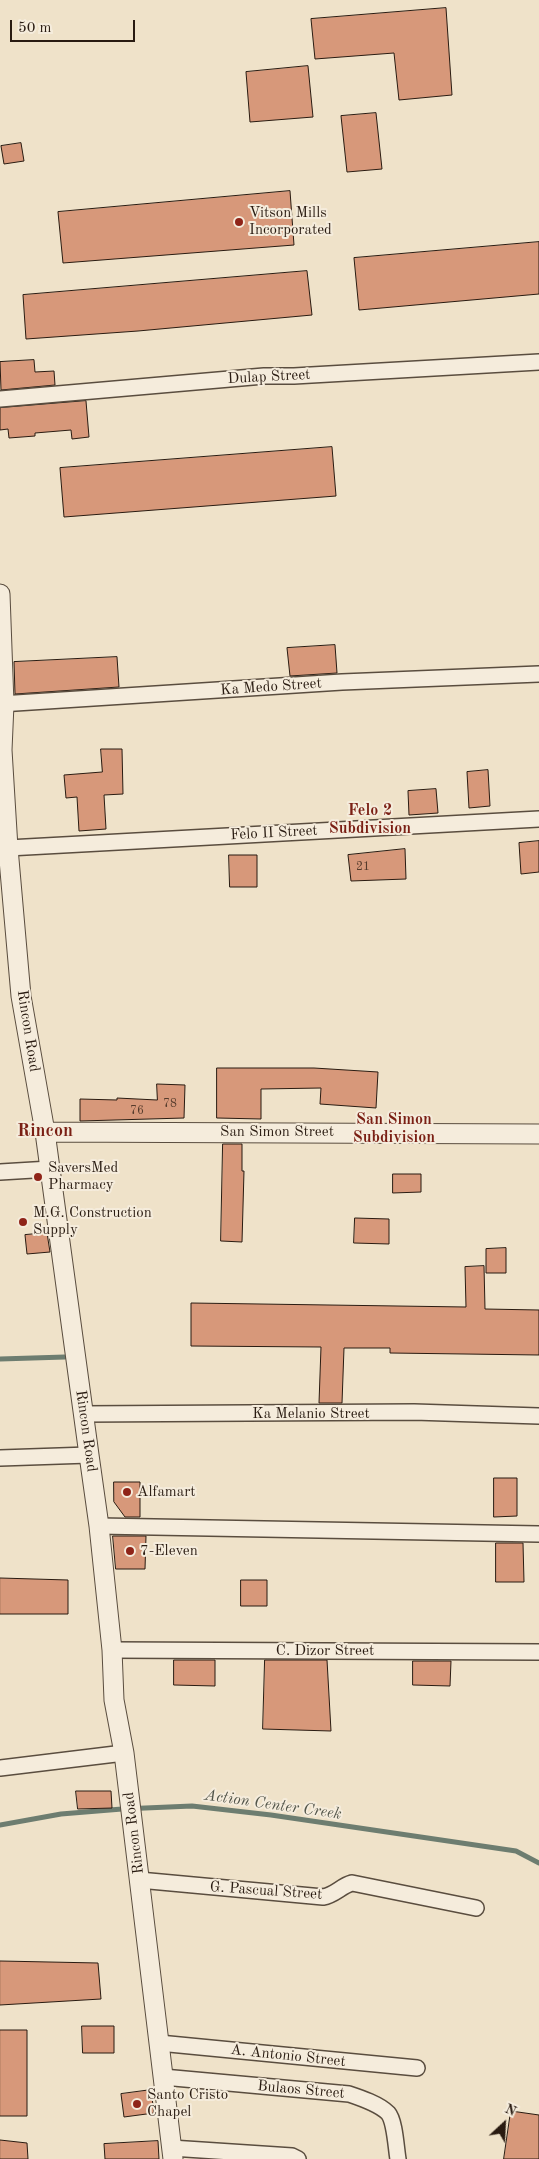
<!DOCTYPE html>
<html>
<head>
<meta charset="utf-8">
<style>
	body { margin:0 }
	#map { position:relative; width:539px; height:2159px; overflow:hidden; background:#efe2c9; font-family:"Old Standard TT",serif }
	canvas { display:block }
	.north { position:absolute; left:479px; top:2099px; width:50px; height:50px; -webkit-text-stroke:4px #f5ecdc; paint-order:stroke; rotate:25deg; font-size:14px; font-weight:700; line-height:20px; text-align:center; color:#291b11 }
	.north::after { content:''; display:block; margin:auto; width:18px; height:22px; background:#291b11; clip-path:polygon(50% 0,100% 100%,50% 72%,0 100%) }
	.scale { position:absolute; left:10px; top:20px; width:125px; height:22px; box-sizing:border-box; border:2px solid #291b11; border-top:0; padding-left:6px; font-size:15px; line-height:18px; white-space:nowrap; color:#291b11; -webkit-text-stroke:4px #f5ecdc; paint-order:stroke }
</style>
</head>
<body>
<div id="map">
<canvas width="539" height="2159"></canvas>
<div class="north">N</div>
<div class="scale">50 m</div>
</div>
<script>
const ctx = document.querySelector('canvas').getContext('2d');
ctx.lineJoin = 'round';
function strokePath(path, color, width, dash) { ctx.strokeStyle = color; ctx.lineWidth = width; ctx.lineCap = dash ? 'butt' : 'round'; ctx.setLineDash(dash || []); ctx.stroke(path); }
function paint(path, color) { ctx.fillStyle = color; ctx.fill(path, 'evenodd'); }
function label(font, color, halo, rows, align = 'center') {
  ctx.font = font + ' "Old Standard TT",serif'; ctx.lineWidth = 4; ctx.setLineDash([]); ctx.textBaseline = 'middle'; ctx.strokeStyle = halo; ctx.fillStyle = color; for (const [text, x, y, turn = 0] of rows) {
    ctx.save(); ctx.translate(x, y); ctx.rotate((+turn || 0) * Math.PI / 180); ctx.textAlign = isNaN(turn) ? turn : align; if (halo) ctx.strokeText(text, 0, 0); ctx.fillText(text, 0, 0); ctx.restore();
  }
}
const stream = new Path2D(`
	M0 1359 65 1357
	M0 1825 61 1814 122 1809 192 1806 271 1815 516 1851 539 1863`);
const building = new Path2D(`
	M446 8 452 95 399 100 394 53 315 59 311 19Z
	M308 66 313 117 250 122 246 72Z
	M376 113 382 169 347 172 341 116Z
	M21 143 24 161 4 164 1 146Z
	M290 191 294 245 63 263 58 212Z
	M539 242V294L359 310 354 258Z
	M307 271 312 315 138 331 26 339 23 295Z
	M34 360 35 372 54 371 55 385 1 390 0 362Z
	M86 401 89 437 72 439 71 430 35 433V436L9 438 8 429 0 430V408Z
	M332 447 336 496 64 517 60 468Z
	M335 645 337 673 290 676 287 648Z
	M117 657 119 687 15 694 14 662Z
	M101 749H122L123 794 104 795 106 829 79 831 77 797 66 798 64 775 102 772Z
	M488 770 490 806 469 808 467 772Z
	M436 789 438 813 409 815 408 791Z
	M539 841V872L521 874 519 843Z
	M405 849 406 879 351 881 348 855Z
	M229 855H257V887H230Z
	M217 1068H314L378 1072 376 1108 320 1104 321 1088 261 1089V1119L217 1118Z
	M157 1084 185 1085 184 1118 80 1121V1099L117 1100V1098L157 1100Z
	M223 1144H242V1171H244L242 1242 221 1241Z
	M393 1174H421V1192L393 1193Z
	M355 1218 389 1219V1244L354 1243Z
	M47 1233 50 1252 27 1254 25 1235Z
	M506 1248V1273H486V1249Z
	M484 1266 485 1309 539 1310V1355L390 1353V1348H344L342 1403H319L321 1347 191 1346V1303L466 1307 465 1267Z
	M494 1478H517V1516L494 1517Z
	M114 1482H140V1517H125L114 1502Z
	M113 1536H146L145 1569H116Z
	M496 1543H523L524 1582H496Z
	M0 1578 68 1580V1614H0Z
	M241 1580H267V1606H241Z
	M174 1660H215V1686L174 1685Z
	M265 1660H327L331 1731 263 1729Z
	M413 1661H451L450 1686 413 1685Z
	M76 1791H111L112 1808 78 1809Z
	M0 1961 98 1963 101 1999 0 2005Z
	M82 2026H114V2053H83Z
	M0 2030H27V2116H0Z
	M151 2090 154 2113 124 2117 121 2094Z
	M511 2111 539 2115V2159H504Z
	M0 2140 27 2143 28 2159H0Z
	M158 2141 159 2159H105L104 2144Z`);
const minor = new Path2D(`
	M0 399 264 376H294L539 362
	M0 704 342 682 539 674
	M8 848 539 819
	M0 1172 50 1169
	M83 1414 414 1412 539 1416
	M0 1458 89 1455
	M99 1526 539 1534
	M112 1650 539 1652
	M0 1768 124 1753
	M139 1880 323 1897C335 1895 341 1886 352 1883L476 1908
	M159 2043 417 2068
	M163 2077 349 2094C361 2098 379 2104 388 2113 395 2121 396 2148 398 2159
	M171 2148 292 2156 298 2159`);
const tertiary = new Path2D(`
	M0 594 4 704 2 750 8 848 21 996 45 1132 89 1455 99 1526 112 1650 114 1700 124 1753 173 2159
	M45 1132 539 1134`);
const markers = [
	[239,222,5,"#8f2418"],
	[38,1177,5,"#8f2418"],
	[23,1222,5,"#8f2418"],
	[127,1492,5,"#8f2418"],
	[130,1551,5,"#8f2418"],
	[137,2104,5,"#8f2418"]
];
const numberNames = [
	["21",363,867],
	["78",170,1104],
	["76",137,1111]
];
const poiNames = [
	["Vitson Mills",249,213],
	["Incorporated",249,230],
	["SaversMed",48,1168],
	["Pharmacy",48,1185],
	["M.G. Construction",33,1213],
	["Supply",33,1230],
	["Alfamart",137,1492],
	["7-Eleven",140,1551],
	["Santo Cristo",147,2095],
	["Chapel",147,2112]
];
const streetNames = [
	["Dulap Street",269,377,-3],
	["Ka Medo Street",271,687,-4],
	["Felo II Street",274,833,-3],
	["Rincon Road",28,1031,81],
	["San Simon Street",277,1132],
	["Ka Melanio Street",311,1414],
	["Rincon Road",86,1431,82],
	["C. Dizor Street",325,1651],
	["Rincon Road",134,1833,-97],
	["G. Pascual Street",266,1891,4],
	["A. Antonio Street",288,2056,6],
	["Bulaos Street",301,2090,5]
];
const neighbourhoodNames = [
	["Felo 2",370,811],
	["Subdivision",370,829],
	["San Simon",394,1120],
	["Subdivision",394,1138]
];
const waterNames = [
	["Action Center Creek",273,1805,8]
];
const quarterNames = [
	["Rincon",45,1131]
];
strokePath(stream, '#6d7d70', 5);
paint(building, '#d7987a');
strokePath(building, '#291b11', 1);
strokePath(minor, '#5a4d3f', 18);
strokePath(tertiary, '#5a4d3f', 21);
strokePath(minor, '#f5ecdc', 15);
strokePath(tertiary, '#f5ecdc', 19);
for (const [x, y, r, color] of markers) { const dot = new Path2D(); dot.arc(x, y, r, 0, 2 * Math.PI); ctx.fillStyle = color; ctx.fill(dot); strokePath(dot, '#f5ecdc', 2); }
label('12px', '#543a2b', null, numberNames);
label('15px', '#291b11', '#f5ecdc', poiNames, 'left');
label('15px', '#291b11', '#f5ecdc', streetNames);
label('bold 16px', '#7a1f14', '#f5ecdc', neighbourhoodNames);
label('italic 16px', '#515449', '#f5ecdc', waterNames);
label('bold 18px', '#7a1f14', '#f5ecdc', quarterNames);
</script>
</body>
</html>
